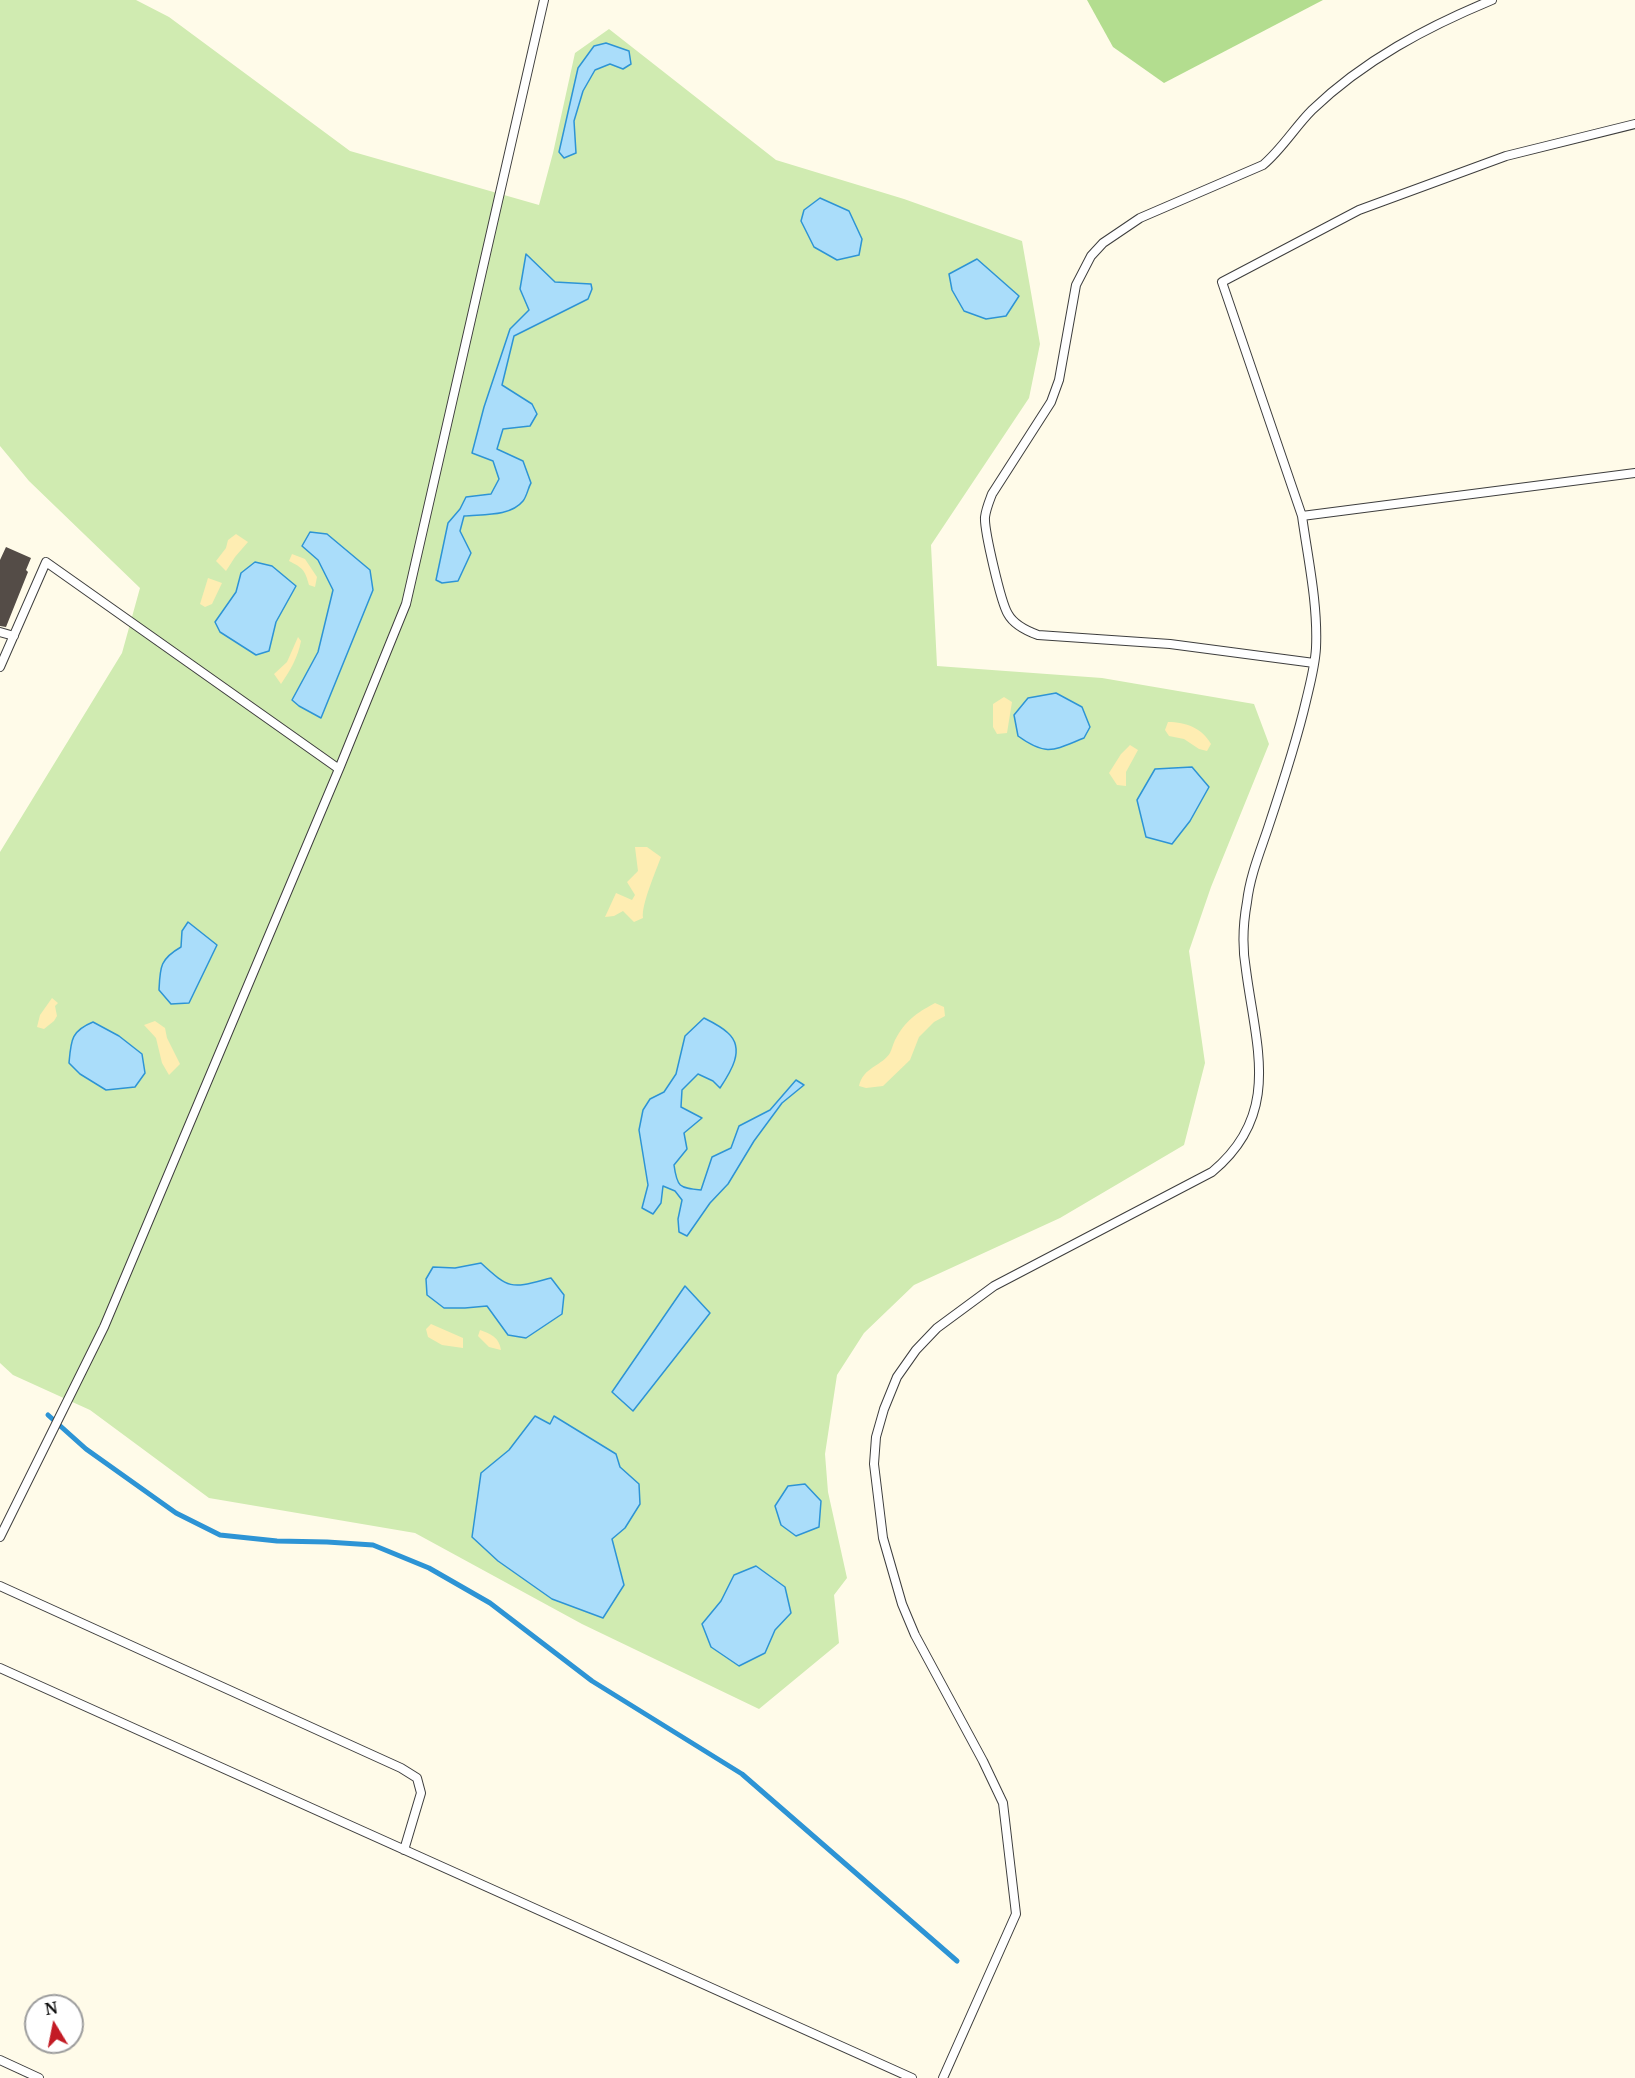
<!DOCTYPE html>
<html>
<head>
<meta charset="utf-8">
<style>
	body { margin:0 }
	#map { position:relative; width:1635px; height:2078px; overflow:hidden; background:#fffbe9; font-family:"Noto Serif",serif }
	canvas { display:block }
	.north { position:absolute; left:24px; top:1994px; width:60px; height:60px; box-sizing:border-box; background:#fff; border:2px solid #9d9d9d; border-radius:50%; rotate:350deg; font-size:16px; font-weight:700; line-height:24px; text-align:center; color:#0b0b0b }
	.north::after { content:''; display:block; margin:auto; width:21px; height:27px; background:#c31b25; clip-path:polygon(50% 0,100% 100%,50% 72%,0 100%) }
</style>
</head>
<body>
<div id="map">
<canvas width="1635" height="2078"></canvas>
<div class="north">N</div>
</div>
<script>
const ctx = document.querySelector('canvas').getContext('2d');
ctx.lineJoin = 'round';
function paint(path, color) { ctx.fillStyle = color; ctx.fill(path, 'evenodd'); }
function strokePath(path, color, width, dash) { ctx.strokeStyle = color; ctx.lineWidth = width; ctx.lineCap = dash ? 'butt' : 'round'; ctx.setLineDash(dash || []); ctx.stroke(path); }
const green = new Path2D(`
	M0 0H136L169 17 350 151 539 205 553 153 575 53 609 29 776 160 904 199 1022 241 1040 344 1029 398 931 545 937 666 1102 678 1254 704 1269 744 1211 887 1189 951 1205 1063 1184 1145 1060 1218 914 1285 864 1333 837 1375 825 1454 828 1492 847 1578 834 1595 839 1643 759 1709 582 1624 415 1533 209 1498 90 1410 13 1375 0 1363V852L122 653 140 588 29 481 0 446Z`);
const forest = new Path2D(`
	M1087 0H1323L1164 83 1113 47Z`);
const sand = new Path2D(`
	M236 534 248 542 235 557 226 571 216 561 226 548 228 540Z
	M292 554 305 559 317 577 315 587 309 585C305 570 303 568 289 561Z
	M208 578 222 583 212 604 205 607 200 604Z
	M298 637 301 641C298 657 290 671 281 684L274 674 287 662Z
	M1004 697 1012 702 1007 733 997 734 993 727V704Z
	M1168 722C1186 722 1202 728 1211 744L1207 751 1199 749 1184 739 1169 736 1165 730Z
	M1130 745 1138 750 1126 772V786L1117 785 1109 773 1121 754Z
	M635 847H647L661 857C656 871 641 905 643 918L634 922 623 911 614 916 605 917 616 893 632 900 635 895 627 882 638 871Z
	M52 998 58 1003 55 1006 57 1016 54 1021 44 1029 37 1027 40 1015Z
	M935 1003 944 1007 945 1016 934 1022 919 1037 910 1060 883 1086 866 1088 859 1086C863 1067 882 1066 890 1053 892 1049 893 1044 895 1040 906 1020 915 1014 935 1003Z
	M155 1021 165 1028 167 1038 180 1064 169 1075 162 1063 156 1038 144 1025Z
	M431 1324 463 1338V1348L442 1345 428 1337 426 1329Z
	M480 1330C491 1334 499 1337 501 1350L489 1347 478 1336Z`);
const water = new Path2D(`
	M606 43 629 51 631 64 623 69 610 64 595 70 583 91 574 121 576 153 564 158 559 152 578 68 594 46Z
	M820 198 849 211 862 239 859 255 837 260 814 247 801 221 804 210Z
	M526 254 555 282 591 284 592 289 588 299 514 336 502 385 532 404 537 414 530 426 503 429 497 449 523 461 531 483C528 488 527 496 523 501 510 517 482 514 464 516L460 531 471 553 458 581 442 583 436 580 448 523 460 509 466 497 491 494 499 479 493 461 472 453 484 407 510 329 529 310 520 289Z
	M977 259 1019 296 1006 316 986 319 964 311 952 290 949 274Z
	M310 532 327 534 370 570 373 590 321 718 299 706 292 700 318 652 333 590 318 560 302 546Z
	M255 562 272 566 296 586 276 622 269 651 256 655 220 632 215 622 236 592 241 573Z
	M1056 693 1082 707 1090 727 1084 738C1054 750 1047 757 1018 736L1014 715 1028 698Z
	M1192 767 1209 787 1190 821 1172 844 1146 837 1137 800 1155 769Z
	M188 922 217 945 189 1003 171 1004 159 990C160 967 160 959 181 947L182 931Z
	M704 1018C712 1022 722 1027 728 1033 746 1049 730 1073 720 1088L713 1081 698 1074 682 1090 681 1107 702 1118 684 1133 687 1149 674 1165C677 1187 679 1188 701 1190L712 1157 731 1148 739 1126 770 1110 796 1080 804 1085 782 1103 754 1141 728 1184 710 1203 687 1236 679 1232 678 1219 682 1200 675 1191 663 1186 661 1203 653 1214 642 1208 648 1185 639 1130 643 1110 650 1099 664 1092 676 1074 685 1036Z
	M93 1022 119 1036 142 1054 145 1073 135 1087 106 1090 80 1074 69 1063C71 1040 71 1031 93 1022Z
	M481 1263C511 1291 512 1288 551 1278L564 1295 562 1314 526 1338 508 1335 487 1306 465 1308H444L427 1295 426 1279 433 1267 455 1268Z
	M685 1286 710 1313 633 1411 612 1392Z
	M535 1416 550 1424 554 1416 616 1454 620 1467 639 1484 640 1504 625 1528 612 1539 624 1585 603 1618 552 1599 498 1561 472 1537 481 1473 509 1450Z
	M805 1484 821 1501 819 1527 796 1536 781 1525 775 1506 788 1486Z
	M756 1566 785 1587 791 1613 775 1630 765 1653 739 1666 711 1647 702 1624 721 1601 734 1575Z`);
const stream = new Path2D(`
	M48 1415 86 1449 176 1513 220 1535 277 1541 327 1542 373 1545 429 1568 490 1603 592 1681 742 1774 957 1961`);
const building = new Path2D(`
	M6 547 31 558 26 570 28 572 6 627 0 626V560Z`);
const service = new Path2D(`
	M1302 516 1222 282 1359 210 1506 156 1635 124
	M0 632 14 636
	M1314 663 1170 644 1038 635C1027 631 1014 625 1008 614 1001 603 984 530 985 517 986 509 989 502 992 494L1051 402 1059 380 1076 285 1091 256 1103 243 1140 218 1263 165C1282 149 1295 127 1312 110 1364 60 1427 27 1492 0
	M0 667 46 562 339 769 104 1327 0 1537
	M339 769 406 604 544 0
	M0 1586 401 1768 417 1778 421 1793 404 1850
	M0 1668 912 2078
	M0 2060 39 2078
	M943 2078 1016 1914 1003 1803 983 1761 915 1635 902 1604 883 1538 874 1464 876 1437 884 1409 897 1377 916 1350 937 1328 994 1286 1212 1172C1282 1114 1256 1047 1246 970 1242 947 1243 924 1247 902 1250 876 1260 852 1268 828 1282 786 1296 744 1306 701 1310 684 1315 666 1316 648 1318 604 1308 559 1302 516L1635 473`);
paint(green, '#d0ebb1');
paint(forest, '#b3dd8f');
paint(sand, '#feedb2');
paint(water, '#aaddfa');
strokePath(water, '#2d94d5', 1.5);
strokePath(stream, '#2d94d5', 5);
paint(building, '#544c47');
strokePath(service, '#3e3e3e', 10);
strokePath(service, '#fff', 8);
</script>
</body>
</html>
